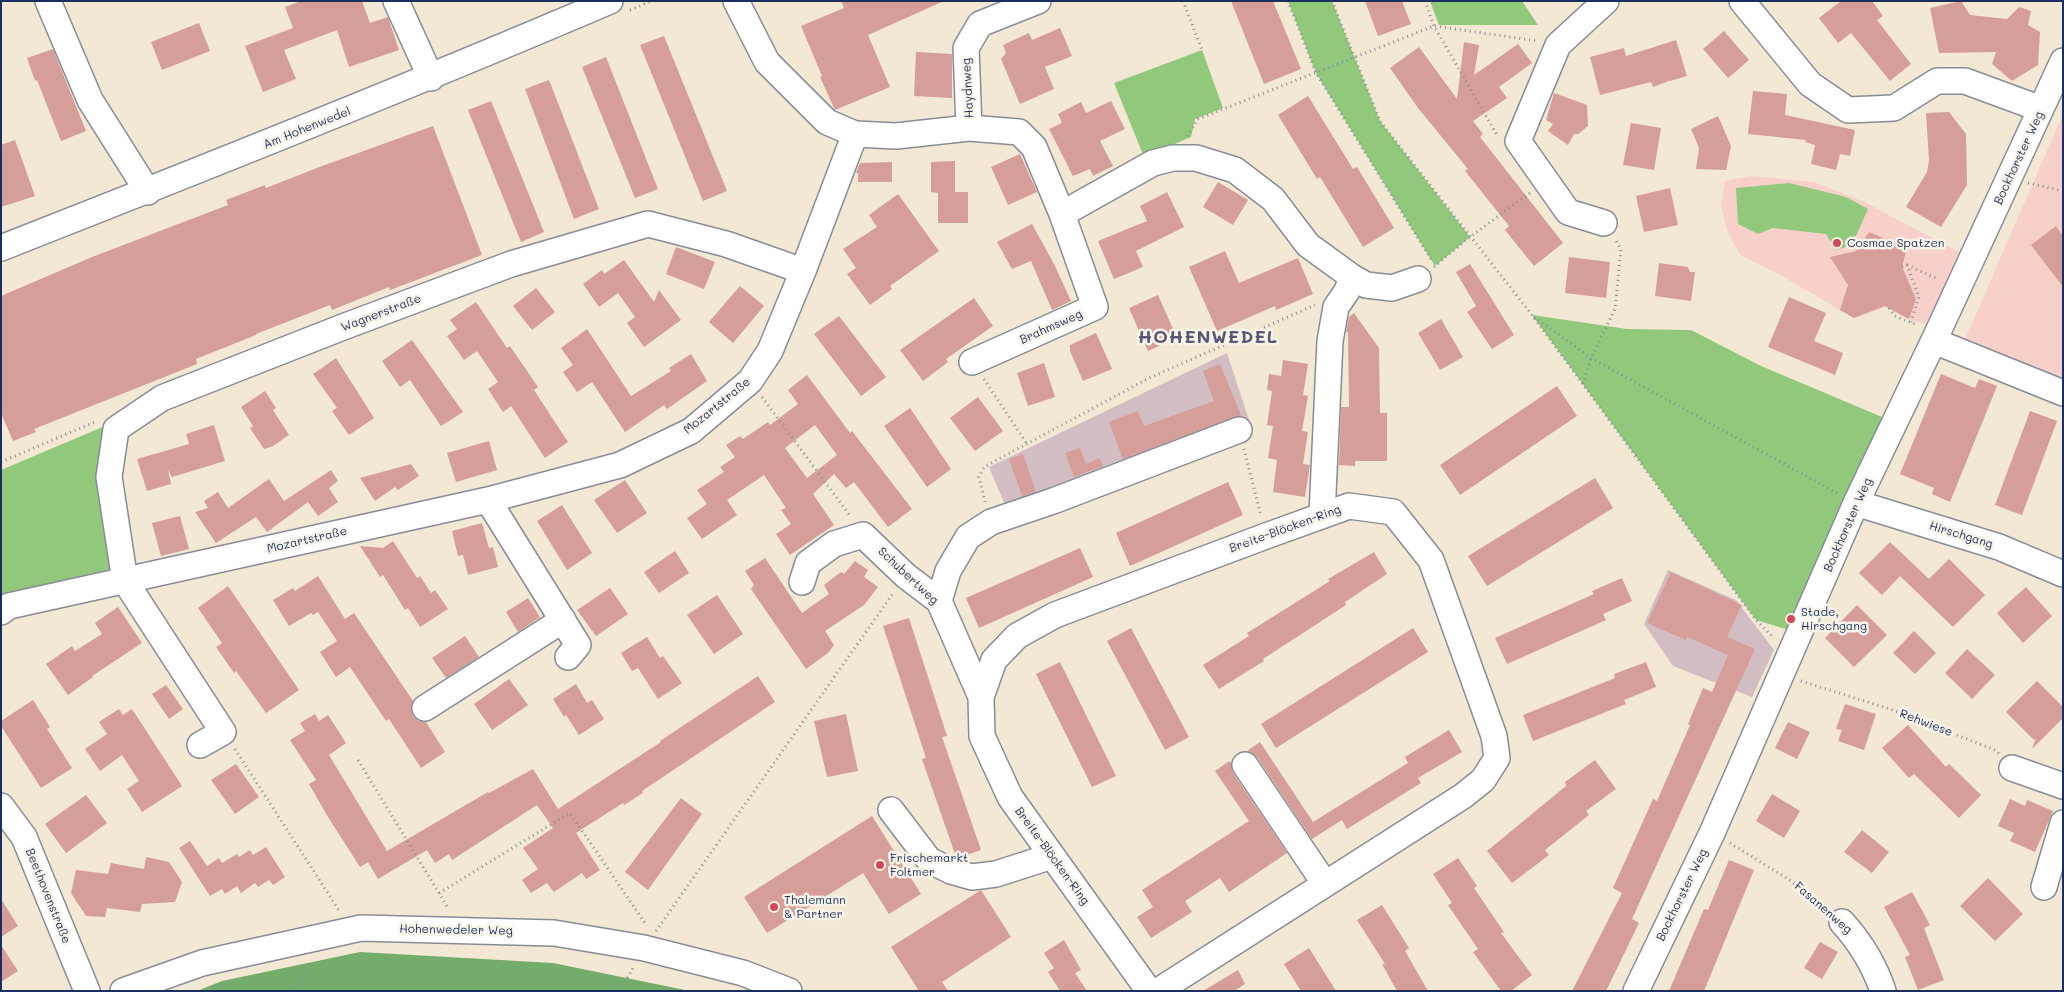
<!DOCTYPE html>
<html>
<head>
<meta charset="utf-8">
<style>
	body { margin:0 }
	#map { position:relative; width:2064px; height:992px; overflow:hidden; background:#f3e8d3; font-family:Mali,sans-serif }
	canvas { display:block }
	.frame { position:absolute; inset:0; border:2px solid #1b2f5e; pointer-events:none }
</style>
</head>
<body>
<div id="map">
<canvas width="2064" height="992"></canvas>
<div class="frame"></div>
</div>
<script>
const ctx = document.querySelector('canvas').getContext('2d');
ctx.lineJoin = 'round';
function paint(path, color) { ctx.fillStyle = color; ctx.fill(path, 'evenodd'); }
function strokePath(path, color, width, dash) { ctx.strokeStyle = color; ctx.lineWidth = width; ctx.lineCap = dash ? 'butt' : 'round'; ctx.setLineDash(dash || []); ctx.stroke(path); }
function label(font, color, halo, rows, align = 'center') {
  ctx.font = font + ' Mali,sans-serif'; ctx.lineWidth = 5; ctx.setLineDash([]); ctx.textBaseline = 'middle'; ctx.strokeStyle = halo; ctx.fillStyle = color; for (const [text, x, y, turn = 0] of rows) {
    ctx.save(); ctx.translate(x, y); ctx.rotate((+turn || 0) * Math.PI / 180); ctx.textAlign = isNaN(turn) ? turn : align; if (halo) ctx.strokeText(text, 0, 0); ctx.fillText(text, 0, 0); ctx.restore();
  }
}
const built = new Path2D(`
	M2063 114V388L1963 344Z
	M1751 176 1814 182 1862 201 1961 253 1928 325 1909 319 1885 307 1854 318 1782 276 1740 255 1728 233 1721 205 1725 181Z`);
const industrial = new Path2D(`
	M1227 353 1250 423 1009 514 989 467Z
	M1668 570 1736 600 1774 650 1752 697 1673 666 1644 624Z`);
const green = new Path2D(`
	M1288 1H1332L1380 121 1470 237 1435 266 1316 73Z
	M1430 1H1522L1538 25H1439Z
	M1202 50 1223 108 1195 119 1191 137 1144 157 1114 83Z
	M1789 183 1846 197 1868 209 1852 245 1836 250 1826 234 1773 228 1758 234 1738 224 1736 188Z
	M1532 315 1627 329 1691 330 1761 366 1882 417 1789 630 1756 620Z
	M105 426 96 479 117 574 5 594 1 596V470Z`);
const forest = new Path2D(`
	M360 952 553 963 690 991H197L222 981Z`);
const building = new Path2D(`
	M301 1H362L370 23 388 17 399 50 349 67 337 30 284 50 296 79 263 92 245 46 293 28 285 7Z
	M841 1H944L868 35 890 87 835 110 820 77 822 76 801 26 844 8Z
	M1231 1H1273L1301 69 1264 84Z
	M1365 1H1402L1411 24 1378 36Z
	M1841 1H1872L1883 16 1877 20 1911 64 1890 81 1851 33 1838 43 1819 18Z
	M1961 1 1970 15 2007 19 2019 7 2031 11 2028 25 2040 32 2038 65 2012 81 1992 64 1996 52 1939 53 1930 8Z
	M199 23 210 51 162 70 151 42Z
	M1060 28 1072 56 1045 67 1054 89 1020 104 1001 59 1006 53 1003 45 1029 33 1032 40Z
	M1724 31 1749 60 1728 78 1703 49Z
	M664 36 727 191 703 201 640 45Z
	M1676 40 1687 76 1670 81 1669 79V81L1653 87 1651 82 1600 95 1590 57 1624 48 1626 56Z
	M1464 42 1479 45 1474 75 1518 44 1532 63 1499 87 1507 98 1473 121 1483 134 1480 137 1563 243 1534 266 1505 230 1509 226 1465 171 1468 169 1418 108 1390 68 1419 47 1457 99Z
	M53 49 86 131 61 141 37 80 35 81 27 58Z
	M916 52 952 54V98L914 96Z
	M606 57 658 189 635 198 582 67Z
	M549 80 599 209 574 219 525 89Z
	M1753 91 1787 94 1785 115 1855 130 1850 156 1840 154 1836 170 1811 164 1815 145 1805 142 1806 140 1748 134Z
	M1554 93 1587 105 1588 126 1578 134H1574L1568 145 1548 131 1553 124 1546 120Z
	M1308 96 1353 169 1357 167 1394 228 1363 247 1320 177 1317 179 1278 115Z
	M491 101 544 232 521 242 468 110Z
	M1111 101 1125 129 1100 141 1113 166 1093 176 1090 169 1073 176 1049 129 1062 123 1058 114 1081 102 1086 113Z
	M1949 112 1966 134 1967 185 1941 227 1906 207 1927 172 1929 160 1926 113Z
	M1718 116 1731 146 1726 170 1696 169 1699 148 1691 129Z
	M1631 123 1661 128 1654 170 1623 165Z
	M433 126 482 255 390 290 389 287 332 310 330 305 256 334V335L196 359 197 364 34 429 36 432 13 441 1 413V296L92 257 228 205 226 200 265 185 266 188 322 166Z
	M15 140 35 196 1 207V145Z
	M1020 154 1037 192 1008 205 991 167Z
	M955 161V192H968V223H938V193L931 192V162Z
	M892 162V182H858V173H856L860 163Z
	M1218 182 1248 200 1233 225 1203 207Z
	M1670 188 1678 225 1644 232 1636 196Z
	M1167 192 1184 227 1136 251 1143 267 1114 279 1098 241 1147 221 1140 206Z
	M898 194 939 251 890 286 892 289 870 305 847 274 856 268 843 249 877 227 869 215Z
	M1032 224 1054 264 1071 301 1052 310 1031 261 1012 269 997 242Z
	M2056 226 2063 236V287L2031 245Z
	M1869 232 1907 248 1902 267 1916 299 1909 319 1885 306 1854 318 1840 310 1848 285 1830 257 1856 251Z
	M676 247 715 262 704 289 666 274Z
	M1225 251 1239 283 1298 258 1313 294 1276 310 1275 306 1217 331 1189 267Z
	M1569 257 1610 262 1606 298 1565 293Z
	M624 260 654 302 659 290 681 320 644 347 627 323 635 317 618 293 599 307 583 284 602 270 604 274Z
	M1659 263 1688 267 1690 272H1695L1691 301 1655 296Z
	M1470 264 1514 335 1492 349 1467 312 1476 306 1456 272Z
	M740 286 764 306 733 343 709 322Z
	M536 288 555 312 532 330 513 306Z
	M1158 295 1177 338 1148 351 1129 308Z
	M1789 297 1826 313 1814 341 1843 353 1835 375 1768 347Z
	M974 298 993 326 946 359 948 362 923 381 900 350Z
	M476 302 507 348 510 346 538 387 534 390 568 442 545 458 511 406 503 412 488 389 498 382 477 351 464 360 447 336 457 329 450 320Z
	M1354 313 1379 348 1380 413H1387V461H1355V466L1339 465 1341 407H1349L1348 333 1346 331 1349 317Z
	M839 316 886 377 861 396 814 334Z
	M1441 319 1463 357 1440 370 1418 333Z
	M587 329 631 396 671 371 669 368 691 354 707 381 667 409 664 405 625 432 592 382 577 392 563 372 573 365 561 348Z
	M1096 333 1112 369 1083 381 1070 351V345Z
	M412 340 463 412 441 426 410 380 400 387 382 361Z
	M336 358 374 418 349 435 332 411 337 408 313 374Z
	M1283 360 1308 364 1303 395 1308 396 1302 431 1308 432 1303 464 1310 465 1305 497 1273 492 1277 460 1268 458 1273 426 1267 425 1272 391 1267 390 1269 374 1281 376Z
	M1044 363 1055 397 1028 406 1017 373Z
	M1220 364 1241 415 1123 459 1109 422 1138 411 1144 426 1214 401 1203 371Z
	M1941 374 1975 388 1979 379 1997 386 1950 502 1932 494 1934 488 1900 474Z
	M807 375 850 433 852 431 912 509 888 527 854 482 846 488 834 474 813 494 834 525 790 555 776 534 791 524 781 510 786 508 764 475 727 500 737 515 702 539 687 518 707 504 697 490 724 472 720 467 735 457 726 445 740 436 743 439 768 422 770 425 798 404 788 390ZM815 425 837 455 807 478 785 448Z
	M1557 386 1577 416 1460 495 1440 465Z
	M265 391 276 408 273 410 289 435 273 446 264 449 250 428 253 426 241 407Z
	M978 397 1003 431 975 451 950 418Z
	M910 408 951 469 927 487 884 426Z
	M2030 411 2057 421 2022 515 1995 505Z
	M214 425 225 461 172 477 168 470 171 484 147 491 137 459 189 444 186 434Z
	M489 441 497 470 456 482 447 453Z
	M1080 448 1086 464 1100 458 1103 466 1074 477 1065 453Z
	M1023 454 1036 492 1022 496 1009 459Z
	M411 464 419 476 398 490 395 487 375 501 360 478Z
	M331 470 338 481 329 488 338 502 318 516 308 502 267 532 256 517 216 543 195 512 208 508 204 501 218 492 228 508 269 479 284 501Z
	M1595 478 1613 508 1487 586 1468 556Z
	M625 480 647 513 617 533 594 500Z
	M1228 482 1243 515 1130 566 1116 533Z
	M562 505 592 553 567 570 537 521Z
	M180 516 189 549 161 556 152 523Z
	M482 523 489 548 493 547 498 567 468 575 463 555 458 556 452 531Z
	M393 541 417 578 420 576 431 593 435 590 448 609 420 627 408 608 405 610 383 575 380 577 360 546 383 548Z
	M1890 542 1929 579 1949 559 1985 595 1953 627 1900 576 1882 595 1859 573Z
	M1080 548 1093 577 979 628 966 598Z
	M675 551 689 573 659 593 644 572Z
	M1374 552 1387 574 1345 602 1346 605 1263 659 1264 661 1219 689 1203 665 1249 636 1247 633 1330 581 1328 579Z
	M765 558 802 613 829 594 824 585 841 572 844 574 855 561 868 570 864 577 878 587 864 605 825 631 834 645 828 653 806 669 751 589 754 585 745 571Z
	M1671 572 1742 605 1727 637 1755 649 1632 919 1639 923 1606 991H1572L1622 893 1613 888 1653 799 1657 801 1690 725 1688 724 1703 688 1712 692 1728 655 1687 637 1686 640 1647 623Z
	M318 576 345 619 354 613 413 701 411 709 413 716 419 721 426 722 445 752 421 768 389 719 386 721 350 667 336 677 320 652 337 641 318 612 313 615 311 613 289 626 273 600 293 588 295 591Z
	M1622 578 1632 601 1603 614 1606 620 1507 664 1495 638 1594 594 1592 591Z
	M228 586 299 690 266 713 236 671 234 673 216 647 222 643 198 608Z
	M2026 587 2052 616 2023 643 1997 613Z
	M610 588 628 614 596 636 577 610Z
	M717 595 743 634 714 654 687 615Z
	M528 598 540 617 518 632 506 612Z
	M1857 605 1887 635 1854 667 1825 638Z
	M118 607 142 643 92 676 93 677 68 695 46 664 72 646 75 651 102 634 95 623Z
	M909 618 947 736 942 737 981 850 958 858 956 857 922 759 926 758 883 626Z
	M1131 628 1189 737 1165 750 1107 641Z
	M1413 628 1428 652 1276 748 1261 724Z
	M1914 631 1936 653 1915 674 1893 653Z
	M465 636 479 657 446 678 432 658Z
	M647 637 660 658 663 656 682 683 658 699 638 668 632 671 621 653Z
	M1967 649 1995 675 1972 699 1945 673Z
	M1060 662 1116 776 1092 787 1036 674Z
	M1646 662 1656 687 1624 700 1626 704 1533 741 1523 715 1615 678 1614 674Z
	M758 676 775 702 642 791 643 793 624 805 623 803 576 833 600 870 586 879 582 873 554 892 547 883 531 893 522 880 538 869 523 848 553 828 537 805 452 860 449 854 435 863 427 850 378 879 368 862 360 867 328 817 309 784 316 780 290 740 305 731 300 723 315 714 319 721 328 715 346 743 329 755 387 851 488 792 489 793 533 769 558 809 661 742 660 741Z
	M509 679 528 705 492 730 474 704Z
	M2037 681 2063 707V718L2032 749 2036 738 2034 740 2006 712Z
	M576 684 587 703 592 700 604 719 579 735 566 715 564 717 553 699Z
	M166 685 183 709 169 719 152 694Z
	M33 700 50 727 47 729 72 768 41 788 1 726V721Z
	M1845 704 1876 714 1864 750 1838 741 1842 730 1836 729Z
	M119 709 123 715 132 709 182 786 142 812 127 789 139 781 122 755 100 771 85 749 107 734 99 722Z
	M846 714 858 771 827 777 814 721Z
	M1788 722 1810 732 1797 759 1775 748Z
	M1908 725 1946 767 1949 764 1981 795 1959 818 1914 774 1909 778 1882 748Z
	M1449 730 1462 752 1418 778 1421 783 1347 829 1342 820 1312 839 1257 757 1247 751 1260 742 1313 822 1408 763 1405 757Z
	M1595 760 1616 789 1586 811 1589 815 1545 850 1549 855 1512 883 1487 851 1566 786 1565 782Z
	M1228 762H1231L1233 773 1287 853 1229 892 1220 878 1185 901 1192 912 1151 938 1137 917 1153 907 1142 890 1249 821 1215 771Z
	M236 764 259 797 235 814 211 780Z
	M1772 794 1800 811 1784 838 1756 821Z
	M86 795 107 823 66 853 45 824Z
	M681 798 702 814 648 890 625 872Z
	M2010 799 2025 806 2027 800 2053 811 2035 852 2010 841 2014 833 1998 826Z
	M872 816 921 894 889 914 863 873 767 933 744 897Z
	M1862 830 1889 852 1872 873 1844 852Z
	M190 841 207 866 219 858 222 863 237 854 239 857 250 850 253 855 266 847 285 877 273 885 269 880 258 887 255 883 241 893 237 886 225 894 222 889 210 896 179 848Z
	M146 857 169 862 182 882 175 902 142 904 140 912 107 908 105 917 86 916 71 893 76 870 108 874 111 863 144 869Z
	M1458 858 1477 886 1474 888 1504 932 1501 933 1532 975 1511 991H1501L1473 952 1478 949 1448 905 1452 903 1433 874Z
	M1729 860 1754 870 1704 991H1669L1704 909 1708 910Z
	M1988 878 2023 914 1995 941 1960 906Z
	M981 890 1011 937 942 982 948 991H919L891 947Z
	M1912 892 1930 925 1924 928 1944 980 1918 990 1905 957 1910 955 1884 907Z
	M1 899 18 926 1 937Z
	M1382 905 1409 948 1405 951 1428 991H1397L1382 964H1385L1357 920Z
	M1064 940 1081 970 1075 973 1087 991H1060L1048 972 1054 968 1044 953Z
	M1820 942 1838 952 1822 979 1804 968Z
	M1 945 18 971 1 982Z
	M1309 948 1336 991H1301L1284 964Z
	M1238 970 1245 984 1234 991H1203Z`);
const path = new Path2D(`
	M1183 1 1202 50
	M1288 1 1316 73 1432 261
	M1332 1 1380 121 1532 315 1756 620 1774 638
	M1425 1 1434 26 1497 135
	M630 10 652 1
	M1187 136 1198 119 1434 26 1538 41
	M2028 183 2063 191
	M1907 265 1938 279
	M1434 267 1470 237 1530 193
	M1902 267 1907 265 1919 297 1911 322
	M1889 308 1895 316 1917 325
	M1534 317 1591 358 1837 493
	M984 379 1027 444
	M1583 384 1591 358 1615 309 1621 249 1615 239
	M762 397 851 517
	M1244 449 1261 516
	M1 462 95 422
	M985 502 979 477 984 467 1149 378 1315 305
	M1801 681 1890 709 1995 750 1999 754
	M235 749 340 912
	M358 760 448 908
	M1730 843 1788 879 1826 908
	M439 893 570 813 647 926
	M656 931 894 592
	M295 991 302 984 312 961
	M620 991 633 968`);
const minor = new Path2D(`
	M48 1 90 100 148 192
	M396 1 431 78
	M736 1 767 62 827 122 855 134 896 136 969 128 1019 132 1034 147 1062 214 1153 163 1173 158H1196L1235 170 1273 199 1308 245 1352 277 1366 285 1392 288 1418 279
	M1742 1 1810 84 1848 110 1894 108 1937 81H1965L2041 109
	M969 128 966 48 980 24 1038 1
	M1604 223 1568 212 1518 141 1558 45 1606 1
	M1 248C205 168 409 87 610 1
	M1934 341 2063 393
	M972 362 1095 307 1062 214
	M488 500 578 645 568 657
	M1856 503 1999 547 2063 574
	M1322 515 1330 341 1336 307 1347 291 1352 277
	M802 582 808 563 834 544 863 535 906 576 939 601 981 697
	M939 601 948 571 968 537 991 522 1053 501 1239 430
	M1 612 9 606 488 500 620 465 691 431 750 381 770 351 803 271 855 134
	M425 708 563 620
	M200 745 223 732 125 581 109 477 116 429 162 398 343 327 511 264 648 224 726 244 803 271
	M1245 765 1325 884
	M2012 768 2063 786
	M1 806 24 837 87 991
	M891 810 929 860 951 871 972 877 996 874 1052 856
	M2044 887 2063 823
	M1842 922C1861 943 1874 964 1883 991
	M123 991 202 963 361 928 554 933 644 948 743 973 789 991
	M1149 991 1010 797 982 736 981 697 994 660 1017 636 1055 615 1266 536 1349 506 1393 512 1431 560 1494 736 1497 758 1483 780 1463 796 1158 991
	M1636 991 1712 833 1856 503 1937 334 2063 61`);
const markers = [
	[1837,243,5,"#d1495b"],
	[1791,619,5,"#d1495b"],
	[880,865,5,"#d1495b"],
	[774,907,5,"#d1495b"]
];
const streetNames = [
	["Haydnweg",968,88,-93],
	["Am Hohenwedel",307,128,-22],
	["Bockhorster Weg",2019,158,-65],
	["Wagnerstraße",381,313,-21],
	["Brahmsweg",1051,327,-24],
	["Mozartstraße",717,406,-39],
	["Bockhorster Weg",1848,525,-66],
	["Breite-Blöcken-Ring",1285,529,-20],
	["Hirschgang",1961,535,17],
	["Mozartstraße",307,540,-13],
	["Schubertweg",908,576,43],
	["Rehwiese",1926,723,21],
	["Breite-Blöcken-Ring",1052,856,54],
	["Bockhorster Weg",1682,895,-64],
	["Beethovenstraße",48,896,68],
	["Fasanenweg",1823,908,41],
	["Hohenwedeler Weg",456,930,1]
];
const poiNames = [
	["Cosmae Spatzen",1847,243],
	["Stade,",1801,612],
	["Hirschgang",1801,626],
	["Frischemarkt",890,858],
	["Foltmer",890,872],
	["Thalemann",784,900],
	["& Partner",784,914]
];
const districtNames = [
	["HOHENWEDEL",1208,337]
];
paint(built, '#f7d0ca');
paint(industrial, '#d2bec2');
paint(green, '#91c87b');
paint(forest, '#74ac6b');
paint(building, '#d69e98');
strokePath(minor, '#878c98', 28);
strokePath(path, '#878c98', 3, [1, 4]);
strokePath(minor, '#fff', 25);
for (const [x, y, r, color] of markers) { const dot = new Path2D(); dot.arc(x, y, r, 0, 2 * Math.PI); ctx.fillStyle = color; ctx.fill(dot); strokePath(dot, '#f7f3e8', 2); }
label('12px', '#1b2f5e', '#f7f3e8', streetNames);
label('12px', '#1b2f5e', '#f7f3e8', poiNames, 'left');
ctx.letterSpacing = '1px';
label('bold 18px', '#5c5672', '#f7f3e8', districtNames);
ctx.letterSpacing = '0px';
</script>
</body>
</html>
